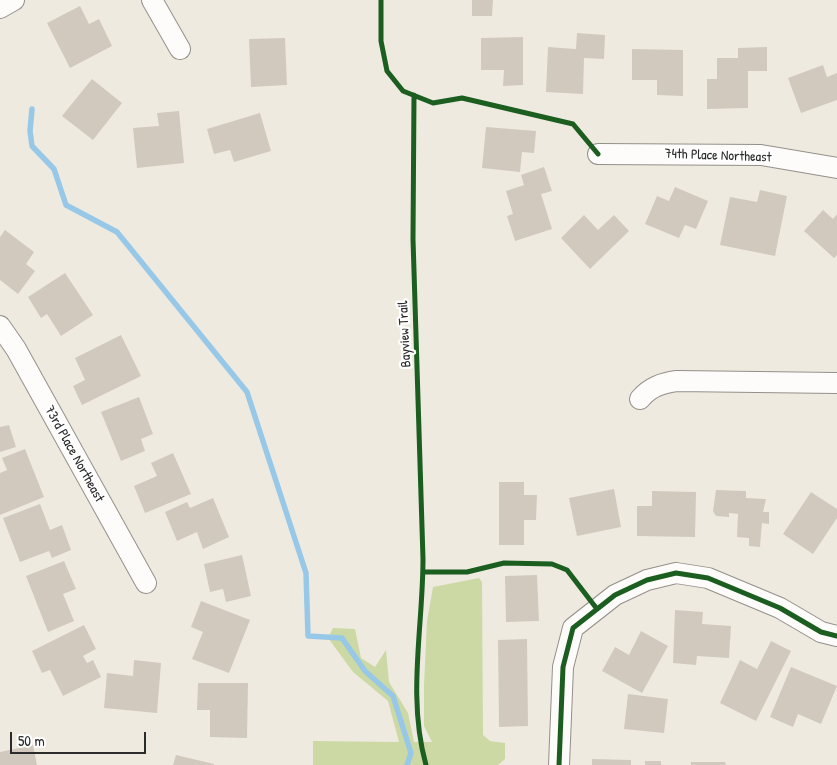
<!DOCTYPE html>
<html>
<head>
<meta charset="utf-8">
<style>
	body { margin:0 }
	#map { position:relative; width:837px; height:765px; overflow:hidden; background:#efeae0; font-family:"Patrick Hand",sans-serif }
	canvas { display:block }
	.scale { position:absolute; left:10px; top:732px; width:136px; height:22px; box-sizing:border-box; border:2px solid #2b2b2b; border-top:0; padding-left:6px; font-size:15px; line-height:18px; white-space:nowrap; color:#2b2b2b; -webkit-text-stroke:4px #fff; paint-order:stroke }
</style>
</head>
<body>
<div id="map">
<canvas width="837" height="765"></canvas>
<div class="scale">50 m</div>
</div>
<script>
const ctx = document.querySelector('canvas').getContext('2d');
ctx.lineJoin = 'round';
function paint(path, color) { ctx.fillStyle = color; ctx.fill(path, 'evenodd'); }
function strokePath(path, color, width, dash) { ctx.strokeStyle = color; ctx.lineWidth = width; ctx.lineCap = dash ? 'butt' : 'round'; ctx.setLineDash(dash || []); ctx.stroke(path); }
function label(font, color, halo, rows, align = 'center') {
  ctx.font = font + ' "Patrick Hand",sans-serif'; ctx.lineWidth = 4.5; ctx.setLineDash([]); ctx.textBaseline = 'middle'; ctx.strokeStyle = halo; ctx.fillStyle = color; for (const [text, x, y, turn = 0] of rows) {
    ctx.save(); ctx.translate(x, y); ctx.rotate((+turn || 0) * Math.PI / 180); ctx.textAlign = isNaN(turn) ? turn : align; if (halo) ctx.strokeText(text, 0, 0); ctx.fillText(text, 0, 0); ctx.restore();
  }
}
const green = new Path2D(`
	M479 578 482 582 483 735 490 741 505 743V759L498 765H313V741L399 742 388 701 353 672 328 638 333 628 355 629 361 658 375 667 386 650 389 682 408 713 414 742H432L424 726V685L427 621 433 587Z`);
const stream = new Path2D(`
	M32 109 30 131 32 146 54 169 66 205 117 232 247 392 306 573 308 636 342 638 365 671 393 696 411 753 407 765`);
const building = new Path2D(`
	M472 0H493L492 16H472Z
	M80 6 89 24 99 19 112 46 70 68 47 23Z
	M577 33 605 35 604 59 584 58 583 94 546 92 548 47 576 49Z
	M523 37V85L503 86 504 70H481V38Z
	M285 38 287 85 251 87 249 39Z
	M767 47V71H748V108L707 109V79H717V58H738V48Z
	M632 49 683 50V96L657 95V80H632Z
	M823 65 827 77 837 73V100L801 113 788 78Z
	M92 79 122 103 93 140 62 116Z
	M179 111 184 163 137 168 133 128 159 126 157 113Z
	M260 113 271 151 234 162 230 150 214 154 207 129Z
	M486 127 536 131 534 153 522 152 520 172 482 168Z
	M544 167 552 191 541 194 552 229 515 241 507 216 513 214 506 191 524 185 521 175Z
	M675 187 708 201 696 229 685 225 679 238 645 224 657 196 669 201Z
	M760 190 787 196 775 256 720 245 730 197 757 202Z
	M823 210 833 219 837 214V255L834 258 804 231Z
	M584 215 598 230 614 215 629 231 590 269 561 238Z
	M5 230 34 252 26 264 35 271 18 294 0 280V237Z
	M65 273 93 315 61 336 47 314 41 318 28 297Z
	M121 335 141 376 82 405 73 386 85 380 75 358Z
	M139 397 153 434 141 439 145 451 121 461 101 412Z
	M9 425 16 447 0 452V427Z
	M25 449 44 497 0 515V473L7 470 2 458Z
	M173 453 191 494 145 513 134 486 157 476 151 463Z
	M499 482H524V495H537L536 520H524V545H499Z
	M614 489 621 527 577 536 569 498Z
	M716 490 746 491V498L766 499 763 512H769V524L762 523 760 547 749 546V538L737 537 738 514 729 513V517L716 516 713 511Z
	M652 491 696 492 695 537 637 536V506H652Z
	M811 492 837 509V518L813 554 783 534Z
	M213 498 229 537 203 549 197 532 177 541 165 512 187 502 190 508Z
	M40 504 50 530 62 525 71 550 52 558 49 551 20 562 3 518Z
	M242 555 251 596 226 602 223 589 210 592 204 564Z
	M64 561 76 589 63 594 74 621 48 632 26 576Z
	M537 575 539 621 506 622 505 576Z
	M201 601 250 620 229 673 192 659 203 632 191 627Z
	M675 610 703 612 702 624 731 626 729 658 697 656 696 665 673 663Z
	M84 625 96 649 83 656 87 663 93 660 101 677 63 696 50 670 42 673 32 651Z
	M641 631 668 646 642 693 602 671 615 647 629 655Z
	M527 639 528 726 499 727 498 640Z
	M771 641 791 651 756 721 720 703 740 660 757 669Z
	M134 660 161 663 157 713 104 708 107 673 133 676Z
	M791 667 837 686 821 724 798 714 793 727 770 717Z
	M198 683H248L247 738 210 737V710H197Z
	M628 694 668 699 664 733 624 729Z
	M33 745 37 765H0V752Z
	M176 755 214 764V765H173Z
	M592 759 631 760V765H592Z
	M645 761H661V765H645Z
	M691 762H725L726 765H691Z`);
const street = new Path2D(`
	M152 0 180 49
	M0 8 14 0
	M598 154 761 155 837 168
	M0 326 16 349 146 583
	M640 399C650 387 662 383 677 381L837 383
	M559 765 563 667 573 628 615 595 647 580 676 573 708 578 780 608 821 632 837 636`);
const cycleway = new Path2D(`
	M381 0V41L387 71 403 91 433 103 462 98 573 124 598 154
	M414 95 413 239 423 559C423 628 407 697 426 765
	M423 572H467L504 563 552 564 567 570 597 609
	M559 765 563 667 573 628 615 595 647 580 676 573 708 578 780 608 821 632 837 636`);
const streetNames = [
	["74th Place Northeast",718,156,2],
	["Bayview Trail",405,334,-93],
	["73rd Place Northeast",74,454,61]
];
paint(green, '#ccd9a4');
strokePath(stream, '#98c8e7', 5.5);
paint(building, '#d1c9bd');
strokePath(street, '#93908b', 22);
strokePath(street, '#fdfcfa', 20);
strokePath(cycleway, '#1b5e20', 5);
label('14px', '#2b2b2b', '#fff', streetNames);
</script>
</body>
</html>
